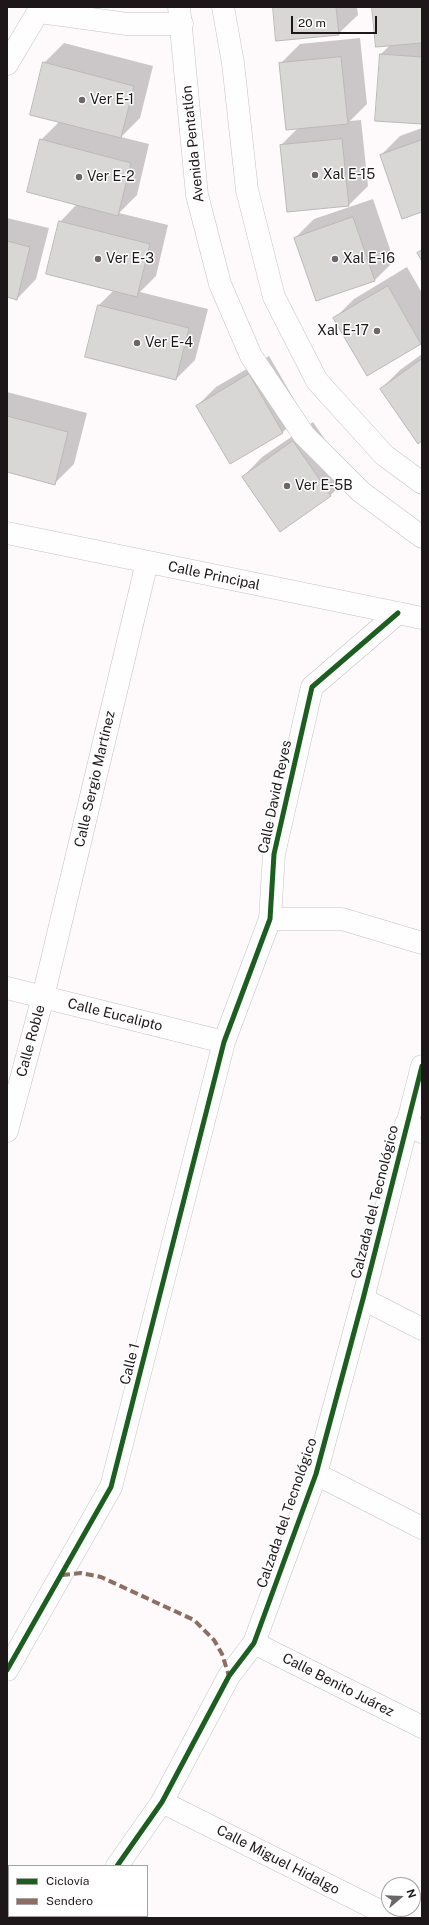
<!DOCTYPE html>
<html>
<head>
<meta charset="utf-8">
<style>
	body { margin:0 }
	#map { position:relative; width:429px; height:1925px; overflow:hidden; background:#fef9fb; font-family:"Public Sans",sans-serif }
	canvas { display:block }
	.frame { position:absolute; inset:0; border:8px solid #1d171a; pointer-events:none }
	.legend { position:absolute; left:8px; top:1865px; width:140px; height:52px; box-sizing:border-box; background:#fff; border:1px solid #a5a2a3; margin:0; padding:5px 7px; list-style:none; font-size:12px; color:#1d171a }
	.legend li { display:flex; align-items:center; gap:8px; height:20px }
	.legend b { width:20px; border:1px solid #a5a2a3 }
	.north { position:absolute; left:381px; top:1877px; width:40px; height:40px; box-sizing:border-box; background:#fff; border:1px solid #a5a2a3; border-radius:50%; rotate:71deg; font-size:11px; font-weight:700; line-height:16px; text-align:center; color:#1d171a }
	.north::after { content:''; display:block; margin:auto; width:14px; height:18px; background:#6c6669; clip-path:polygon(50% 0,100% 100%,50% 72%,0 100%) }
	.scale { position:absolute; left:291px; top:16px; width:86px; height:18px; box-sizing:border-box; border:2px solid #1d171a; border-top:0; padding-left:5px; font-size:12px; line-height:14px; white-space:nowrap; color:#1d171a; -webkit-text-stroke:3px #fff; paint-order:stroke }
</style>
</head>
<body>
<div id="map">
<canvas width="429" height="1925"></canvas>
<div class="frame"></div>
<ul class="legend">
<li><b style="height:5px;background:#1b5e20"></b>Ciclovía</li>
<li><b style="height:5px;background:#8d6e63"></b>Sendero</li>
</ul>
<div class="north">N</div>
<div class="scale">20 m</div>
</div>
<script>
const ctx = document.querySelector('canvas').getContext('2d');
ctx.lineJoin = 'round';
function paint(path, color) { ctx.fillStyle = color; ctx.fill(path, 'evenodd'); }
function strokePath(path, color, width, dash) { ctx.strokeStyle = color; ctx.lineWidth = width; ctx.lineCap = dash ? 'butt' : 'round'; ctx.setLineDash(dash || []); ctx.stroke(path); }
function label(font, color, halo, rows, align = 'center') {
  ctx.font = font + ' "Public Sans",sans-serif'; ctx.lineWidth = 3; ctx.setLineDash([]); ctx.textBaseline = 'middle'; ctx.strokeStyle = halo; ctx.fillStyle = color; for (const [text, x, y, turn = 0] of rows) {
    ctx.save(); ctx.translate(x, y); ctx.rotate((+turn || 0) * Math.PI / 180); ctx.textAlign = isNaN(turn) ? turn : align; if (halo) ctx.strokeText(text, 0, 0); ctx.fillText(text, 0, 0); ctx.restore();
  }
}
const shadow = new Path2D(`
	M274 7H357L358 15 338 34Z
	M373 7H422V123L381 54 391 44Z
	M360 38 367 104 350 121 361 120 368 186 349 205 288 211 281 145 298 128 280 64 300 44Z
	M64 43 153 66 140 118 121 137 149 144 137 195 119 213 168 225 156 276 140 292 208 309 195 360 176 379 86 356 99 305 114 290 60 222 77 204 41 140 60 121 44 63Z
	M422 128V211L381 155 400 136Z
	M373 199 394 261 375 280 317 300 295 238 314 219Z
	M7 218 49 228 36 279 17 299 7 296Z
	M407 267 422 293 421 344 335 318 354 299Z
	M422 354V440L381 389 400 370Z
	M269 356 302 413 283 432 230 463 197 406 216 387Z
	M7 392 87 413 74 464 55 483 7 471Z
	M313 422 350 476 331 495 280 531 243 477 262 457Z`);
const building = new Path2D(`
	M273 7H336L339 35 276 41Z
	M372 7H422V43L376 47Z
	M380 54 422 57V124L375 121Z
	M341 57 348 124 286 130 279 63Z
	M43 62 134 86 121 138 30 115Z
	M40 139 131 163 118 216 27 192Z
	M342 139 349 206 287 212 280 145Z
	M422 140V212L402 219 380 155Z
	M353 217 375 281 316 301 294 238Z
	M59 221 150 244 137 297 46 274Z
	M7 241 30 247 17 300 7 297Z
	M422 250V261L417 253Z
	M388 286 421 344 367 376 333 318Z
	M98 305 189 328 176 380 85 357Z
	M422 359V441L418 444 380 389Z
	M249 374 283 433 230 464 196 406Z
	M7 416 68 432 55 485 7 472Z
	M293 441 331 496 280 532 242 477Z`);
const minor = new Path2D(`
	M40 12 127 24H182
	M7 64 41 7
	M7 533 422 618
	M270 919H342L422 943
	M7 988 224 1042
	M406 1124 422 1132
	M7 1131 43 997 147 562
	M363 1299 422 1329
	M316 1474 422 1528
	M254 1643 422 1727
	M7 1670 111 1487 224 1042 270 919 274 854 312 687 398 613
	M162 1802 394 1918`);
const tertiary = new Path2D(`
	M179 7 197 195 220 284 251 356 304 435 361 492 422 537
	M223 7 233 63 247 190 274 297 317 381 384 455 422 483
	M117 1866 162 1802 229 1676 254 1643 316 1474 363 1299 422 1066
	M81 1918 82 1916`);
const quiet = new Path2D(`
	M62 1575 81 1573 101 1577 194 1620 214 1640 222 1654 229 1676`);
const cycleway = new Path2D(`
	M7 1670 111 1487 224 1042 270 919 274 854 312 687 398 613
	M117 1866 162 1802 229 1676 254 1643 316 1474 363 1299 422 1066`);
const markers = [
	[82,100,4,"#6c6669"],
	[315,175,4,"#6c6669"],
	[79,177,4,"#6c6669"],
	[98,259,4,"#6c6669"],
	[335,259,4,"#6c6669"],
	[377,331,4,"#6c6669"],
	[137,343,4,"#6c6669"],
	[287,486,4,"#6c6669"]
];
const poiNames = [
	["Ver E-1",90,100],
	["Xal E-15",323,175],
	["Ver E-2",87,177],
	["Ver E-3",106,259],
	["Xal E-16",343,259],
	["Xal E-17",369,331,"right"],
	["Ver E-4",145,343],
	["Ver E-5B",295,486]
];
const streetNames = [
	["Avenida Pentatlón",193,144,-96],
	["Calle Principal",214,576,12],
	["Calle Sergio Martínez",95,779,-77],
	["Calle David Reyes",275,797,-78],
	["Calle Eucalipto",115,1015,14],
	["Calle Roble",31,1041,-75],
	["Calzada del Tecnológico",375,1202,-76],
	["Calle 1",130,1364,-76],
	["Calzada del Tecnológico",287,1513,-71],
	["Calle Benito Juárez",338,1685,27],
	["Calle Miguel Hidalgo",278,1860,27]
];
paint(shadow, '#0003');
paint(building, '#d9d7d6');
strokePath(building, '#bab9b7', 1);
strokePath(minor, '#c6c1c4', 23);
strokePath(tertiary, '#c6c1c4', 23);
strokePath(minor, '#fffefe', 22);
strokePath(tertiary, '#fffefe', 22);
strokePath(quiet, '#8d6e63', 4, [8, 4]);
strokePath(cycleway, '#1b5e20', 5);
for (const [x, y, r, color] of markers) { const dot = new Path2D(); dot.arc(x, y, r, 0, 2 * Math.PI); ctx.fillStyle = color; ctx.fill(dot); strokePath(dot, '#fff', 1.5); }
label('14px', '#1d171a', '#fff', poiNames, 'left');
label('14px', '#1d171a', '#fff', streetNames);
</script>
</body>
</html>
